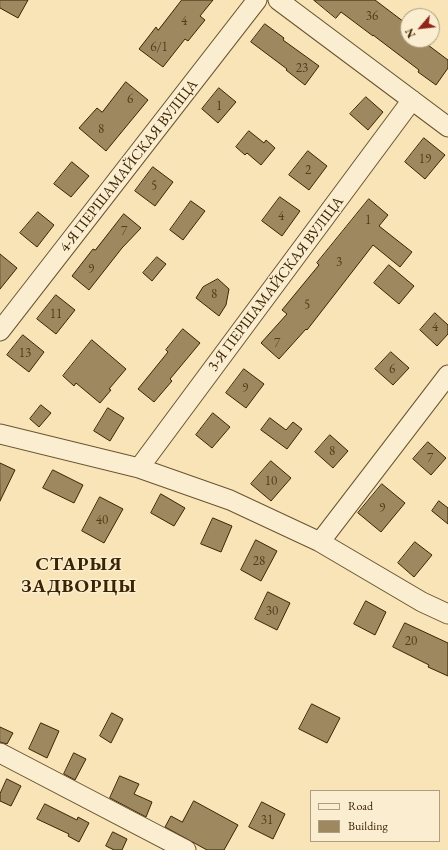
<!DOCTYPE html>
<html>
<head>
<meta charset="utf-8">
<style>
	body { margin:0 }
	#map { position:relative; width:448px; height:850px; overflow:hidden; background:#f8e4b7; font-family:"EB Garamond",serif }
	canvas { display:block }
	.legend { position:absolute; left:310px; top:790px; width:130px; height:52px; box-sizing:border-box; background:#faedd0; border:1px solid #ae9d7e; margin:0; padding:5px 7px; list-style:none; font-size:12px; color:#3b2402 }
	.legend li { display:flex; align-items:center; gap:8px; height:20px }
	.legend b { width:20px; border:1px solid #ae9d7e }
	.north { position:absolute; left:400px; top:8px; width:40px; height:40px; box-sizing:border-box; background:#faedd0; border:1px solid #ae9d7e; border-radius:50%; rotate:242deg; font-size:11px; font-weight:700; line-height:16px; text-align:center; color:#3b2402 }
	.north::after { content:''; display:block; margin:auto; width:14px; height:18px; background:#8f2418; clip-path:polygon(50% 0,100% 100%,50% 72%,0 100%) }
</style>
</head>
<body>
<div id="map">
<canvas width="448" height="850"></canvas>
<ul class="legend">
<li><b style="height:5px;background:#faedd0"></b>Road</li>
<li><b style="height:11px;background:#9d8860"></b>Building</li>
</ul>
<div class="north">N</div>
</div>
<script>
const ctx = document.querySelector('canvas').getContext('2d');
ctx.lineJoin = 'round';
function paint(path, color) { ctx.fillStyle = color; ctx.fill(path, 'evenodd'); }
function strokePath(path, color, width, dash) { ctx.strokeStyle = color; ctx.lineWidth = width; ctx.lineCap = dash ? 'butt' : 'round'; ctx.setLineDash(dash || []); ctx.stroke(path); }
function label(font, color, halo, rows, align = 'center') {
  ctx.font = font + ' "EB Garamond",serif'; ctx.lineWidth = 3; ctx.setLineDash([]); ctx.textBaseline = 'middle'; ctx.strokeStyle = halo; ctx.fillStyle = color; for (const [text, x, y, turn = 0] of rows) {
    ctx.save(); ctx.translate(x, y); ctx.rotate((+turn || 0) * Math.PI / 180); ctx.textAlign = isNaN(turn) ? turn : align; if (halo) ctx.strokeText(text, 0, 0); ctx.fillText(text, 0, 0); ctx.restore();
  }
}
const building = new Path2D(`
	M0 0H28L18 18 0 8Z
	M182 0H213L200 16 205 20 188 41 185 39 163 67 139 49 156 27 158 30Z
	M314 0H375L408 25V40H432L428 45 448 60V68L436 85 418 72 419 70 373 35V36L341 12 336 18Z
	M265 24 284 38 283 40 319 66 305 85 286 70 287 69 251 42Z
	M126 82 148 100 106 151 79 128 97 108 102 112Z
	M219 88 236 102 218 123 202 109Z
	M366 97 383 112 368 130 350 114Z
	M249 131 264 143 266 140 275 148 261 165 247 153 245 155 236 147Z
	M424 138 445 155 425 179 405 162Z
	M308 151 327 166 309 190 289 175Z
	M72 162 89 176 71 197 54 184Z
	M153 167 173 182 155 206 135 191Z
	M280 197 300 211 282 236 262 221Z
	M369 199 388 215 379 226 412 252 400 267 373 245 307 330 306 329 279 359 261 343 287 314 282 310 319 265 317 263Z
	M191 201 205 211 183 240 170 230Z
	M38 212 54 225 37 247 20 233Z
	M124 214 141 228 122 248 89 290 72 276 93 249 95 250Z
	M0 254 17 268 0 289Z
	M157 257 166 264 152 281 143 273Z
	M389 265 414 286 399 304 374 283Z
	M218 279 229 289 226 305 219 316 196 298 203 287Z
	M56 295 75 310 56 334 37 319Z
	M435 313 448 325V334L437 346 420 330Z
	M183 329 200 343 170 379 172 381 154 402 138 389 168 352 166 350Z
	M23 335 44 352 29 372 7 355Z
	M92 340 126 369 109 389 111 390 100 403 76 383 74 386 63 376Z
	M391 352 409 368 393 385 375 369Z
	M244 369 264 384 246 408 226 393Z
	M41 405 51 413 39 427 30 419Z
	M108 408 124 418 110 441 94 431Z
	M213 413 230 427 212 448 196 435Z
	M270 418 286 430 293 422 302 429 287 449 261 430Z
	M330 435 348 451 333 468 315 452Z
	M428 442 446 458 431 475 413 459Z
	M271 461 291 478 271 501 251 484Z
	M0 463 15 470 0 501Z
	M53 470 83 485 74 503 43 488Z
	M382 484 405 503 381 532 358 513Z
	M161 494 185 508 174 526 151 513Z
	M100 497 123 509 104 543 82 531Z
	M439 501 448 508V524L432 511Z
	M213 518 232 526 221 552 201 544Z
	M256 540 277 551 261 581 241 570Z
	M415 542 432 555 414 577 398 563Z
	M268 592 290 603 277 630 255 619Z
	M366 601 386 612 375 635 354 624Z
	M405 623 448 643V676L428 667 429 665 393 647Z
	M312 704 340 718 327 743 299 729Z
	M112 713 123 719 111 743 100 736Z
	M41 723 59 731 47 758 29 749Z
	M0 727 13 733 7 744 0 742Z
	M74 753 86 759 75 780 64 774Z
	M120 776 139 784 134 794 152 802 146 817 110 798Z
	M7 779 21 786 11 806 0 801V794Z
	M194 801 238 825 224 850H207L165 827 171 816 182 822Z
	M262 802 285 814 273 839 249 827Z
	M45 804 77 820 78 817 89 823 79 842 68 836 69 834 37 819Z
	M113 832 127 839 122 850H114L106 846Z`);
const minor = new Path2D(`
	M278 0 448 127
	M0 331 257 0
	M0 434 139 468 230 500 320 542 422 602 448 614
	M139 468 412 100
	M320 542 448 375
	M0 753 186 850`);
const numberNames = [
	["36",372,16],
	["4",184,21],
	["6/1",159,47],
	["23",302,68],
	["6",130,99],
	["1",219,106],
	["8",101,129],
	["19",425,159],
	["2",308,170],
	["5",154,186],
	["4",281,216],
	["1",368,220],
	["7",124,231],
	["3",339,262],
	["9",91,269],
	["8",214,294],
	["5",307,305],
	["11",56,314],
	["4",435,327],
	["7",277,343],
	["13",25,353],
	["6",392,369],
	["9",245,388],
	["8",332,451],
	["7",430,458],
	["10",271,481],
	["9",382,508],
	["40",102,520],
	["28",259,561],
	["30",272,611],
	["20",411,641],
	["31",267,820]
];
const streetNames = [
	["4-Я ПЕРШАМАЙСКАЯ ВУЛІЦА",129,166,-52],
	["3-Я ПЕРШАМАЙСКАЯ ВУЛІЦА",276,284,-53]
];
const districtNames = [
	["СТАРЫЯ",79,565],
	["ЗАДВОРЦЫ",79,587]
];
paint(building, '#9d8860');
strokePath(building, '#3b2402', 1);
strokePath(minor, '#6a542f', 21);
strokePath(minor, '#faedd0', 19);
label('13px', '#543d1a', null, numberNames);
label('15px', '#3b2402', '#faedd0', streetNames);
ctx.letterSpacing = '1px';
label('bold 19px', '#3b2402', '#faedd0', districtNames);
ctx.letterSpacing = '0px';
</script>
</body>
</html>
